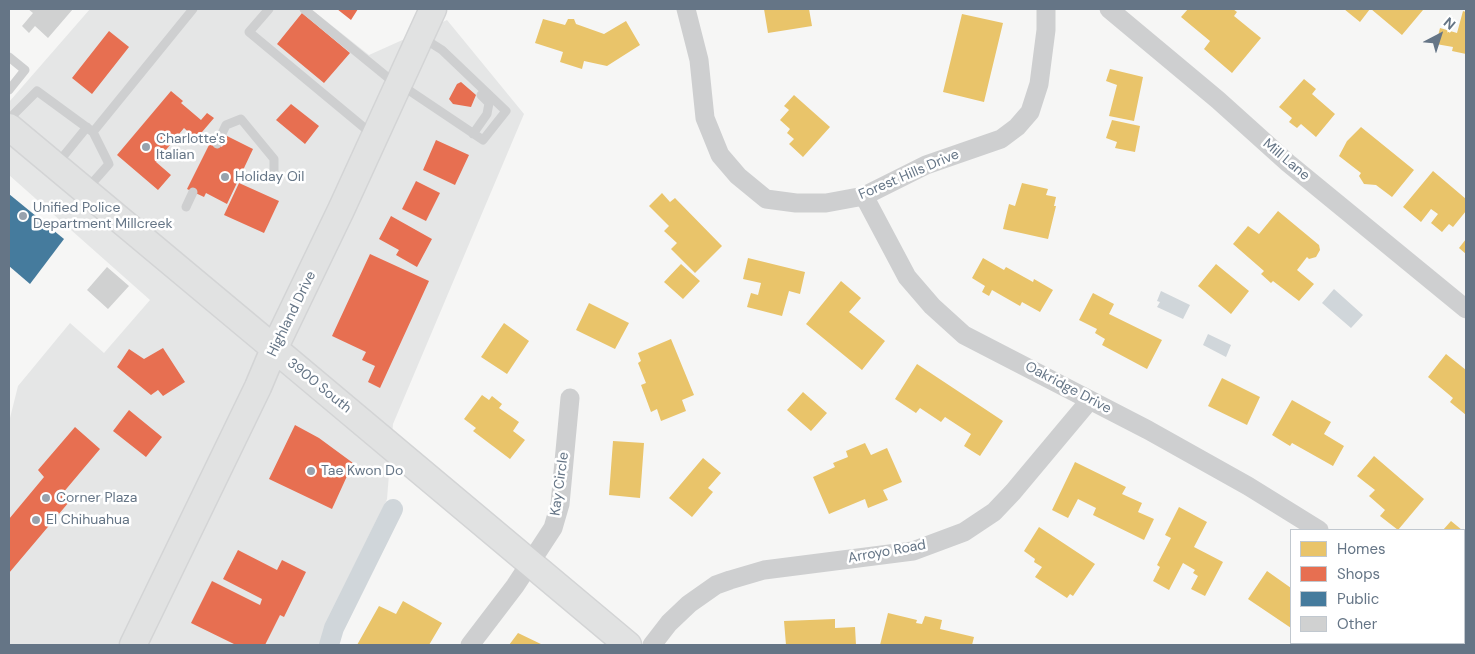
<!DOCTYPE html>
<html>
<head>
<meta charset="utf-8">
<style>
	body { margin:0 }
	#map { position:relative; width:1475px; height:654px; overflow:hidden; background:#f6f6f5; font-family:"DM Sans",sans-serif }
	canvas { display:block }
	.frame { position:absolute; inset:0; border:10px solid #657586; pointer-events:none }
	.legend { position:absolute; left:1290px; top:529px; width:175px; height:115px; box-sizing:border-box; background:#fff; border:1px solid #c1c8cf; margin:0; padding:6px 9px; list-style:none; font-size:15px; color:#657586 }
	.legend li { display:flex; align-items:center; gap:10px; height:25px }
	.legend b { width:25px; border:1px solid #c1c8cf }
	.north { position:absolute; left:1415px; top:10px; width:50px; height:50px; -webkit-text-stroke:4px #fff; paint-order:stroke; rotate:40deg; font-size:14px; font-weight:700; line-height:20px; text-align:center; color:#657586 }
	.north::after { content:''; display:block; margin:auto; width:18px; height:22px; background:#657586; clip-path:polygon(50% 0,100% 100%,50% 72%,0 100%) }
</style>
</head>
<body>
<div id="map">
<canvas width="1475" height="654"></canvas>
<div class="frame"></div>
<ul class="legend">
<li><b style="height:14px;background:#e9c46a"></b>Homes</li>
<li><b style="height:14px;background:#e76f51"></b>Shops</li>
<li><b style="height:14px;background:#457b9d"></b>Public</li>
<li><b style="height:14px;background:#d0d1d1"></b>Other</li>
</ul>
<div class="north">N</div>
</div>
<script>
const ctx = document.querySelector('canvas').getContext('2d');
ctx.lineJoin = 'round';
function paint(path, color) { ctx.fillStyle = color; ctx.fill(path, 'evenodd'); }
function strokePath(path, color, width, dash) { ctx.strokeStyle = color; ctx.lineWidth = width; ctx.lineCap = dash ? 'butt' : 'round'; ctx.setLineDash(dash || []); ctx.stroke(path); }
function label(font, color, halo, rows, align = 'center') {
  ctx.font = font + ' "DM Sans",sans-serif'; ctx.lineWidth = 5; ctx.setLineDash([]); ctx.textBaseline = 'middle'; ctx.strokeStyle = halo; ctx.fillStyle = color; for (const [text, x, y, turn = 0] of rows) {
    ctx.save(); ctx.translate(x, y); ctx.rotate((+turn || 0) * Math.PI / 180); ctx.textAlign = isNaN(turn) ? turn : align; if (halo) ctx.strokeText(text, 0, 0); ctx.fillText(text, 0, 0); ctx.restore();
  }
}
const built = new Path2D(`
	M90 9H311L369 55 447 20 524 114 393 424 387 499 323 645H9V422L18 386 70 323 104 353 150 300 9 175V102Z`);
const water = new Path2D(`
	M1334 289 1363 315 1351 328 1322 303Z
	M1161 291 1190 305 1183 319 1157 307 1160 302 1157 301Z
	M1208 334 1231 345 1226 357 1203 345Z`);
const homes = new Path2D(`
	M764 9H809L812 26 768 33Z
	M1188 9H1233L1237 12 1234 16 1261 38 1232 73 1204 49 1210 41 1181 17Z
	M1344 9H1370L1360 22Z
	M1371 9H1422L1423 10 1402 35Z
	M1463 11 1466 12V54L1452 51 1453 47 1436 44 1440 28 1457 33Z
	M962 14 1003 23 984 102 943 92Z
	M543 19 565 25 568 19H574L576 24 604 34 626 21 640 45 607 66 584 61 582 69 560 62 563 52 535 43Z
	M1110 69 1143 77 1134 121 1109 116 1117 85 1106 81Z
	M1304 79 1316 89 1312 94 1335 114 1316 137 1301 124 1297 128 1289 122 1292 118 1279 107Z
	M794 95 830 127 803 157 789 144 794 139 787 133 790 129 780 120 789 110 784 106Z
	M1112 120 1140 126 1135 152 1115 148 1117 142 1106 138Z
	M1361 127 1414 170 1392 197 1376 185 1364 184 1359 176 1361 173 1339 156 1347 141Z
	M1433 171 1466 199V211L1453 227 1449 224 1442 232 1431 223 1438 214 1431 209 1421 222 1403 207Z
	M1022 183 1048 189 1046 195 1056 197 1054 206H1056L1048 239 1003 229 1009 204 1015 206Z
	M662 193 670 202 675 198 722 246 695 273 671 249 677 243 664 231 669 226 649 206Z
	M1278 211 1319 245 1320 250 1316 257 1309 259 1307 257 1297 270 1314 284 1299 301 1273 281 1271 283 1261 274 1264 271 1233 244 1248 226 1259 234Z
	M1466 239V254L1459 248Z
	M748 258 805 272 800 294 789 291 782 316 747 307 751 293 758 295 761 283 743 279Z
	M983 258 1004 270 1006 267 1033 282 1034 279 1053 290 1040 312 1022 302 1020 306 992 290 989 296 982 292 985 286 972 278Z
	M681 264 700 281 683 299 664 282Z
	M1216 264 1249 291 1231 314 1198 286Z
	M841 281 861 298 849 312 885 341 862 370 806 324Z
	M1093 293 1114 304 1109 314 1162 340 1147 369 1102 345 1105 339 1095 333 1097 329 1079 320Z
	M589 303 629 323 615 349 576 330Z
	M504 323 529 341 507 374 481 357Z
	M671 339 694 395 682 400 686 411 661 421 657 409 651 412 641 385 646 383 638 363 641 361 638 353Z
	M1446 354 1466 370V415L1450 402 1453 398 1428 377Z
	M917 364 1003 421 980 456 964 446 971 434 945 417 941 422 920 408 916 413 895 399Z
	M1222 378 1260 397 1247 425 1208 406Z
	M803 392 827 413 811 431 787 410Z
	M482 395 489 400 492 396 502 404 499 408 519 422 513 431 525 440 510 459 473 431 476 428 464 419Z
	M1292 400 1331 422 1324 434 1344 446 1333 466 1292 443 1290 446 1272 435Z
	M613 441 644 443 640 498 609 495Z
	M865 443 871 455 887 448 902 482 883 490 888 500 868 508 865 499 829 514 813 477 835 467 833 463 848 457 846 451Z
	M1374 456 1424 499 1398 530 1380 516 1385 510 1369 496 1375 490 1357 476Z
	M703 458 721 473 708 488 713 492 692 517 669 498Z
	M1075 462 1126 487 1122 494 1142 503 1138 512 1154 519 1144 540 1093 515 1096 508 1078 499 1068 518 1052 510Z
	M1179 507 1207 522 1194 547 1223 562 1205 596 1191 589 1198 576 1193 573 1195 570 1183 563 1169 590 1153 581 1160 567 1157 565 1171 538 1165 535Z
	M1451 521 1462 530H1443Z
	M1039 527 1095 564 1073 596 1070 594 1067 598 1035 577 1042 567 1034 562 1035 559 1024 551Z
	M1464 532 1466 534V587L1464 584Z
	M1267 571 1291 588V628L1248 599Z
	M403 601 442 623 429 645H357L379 606 396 614Z
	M888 613 917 620 916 623 922 624 925 616 942 620 940 629 974 637 972 645H880Z
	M835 619V628L855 627 856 645H786L784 621Z
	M518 633 543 645H509Z
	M1334 643H1371L1374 645H1332Z`);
const shops = new Path2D(`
	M337 9H358L351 20Z
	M302 13 350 53 324 83 277 44Z
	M109 31 129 47 92 94 72 78Z
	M461 82 476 95 471 107 453 104 449 99 457 84Z
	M171 91 183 101 181 103 201 120 207 113 214 118 196 139 184 128 156 162 171 175 158 190 117 155Z
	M291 104 319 126 305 144 276 120Z
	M227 136 253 149 227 204 206 193 204 197 187 189 211 141 222 147Z
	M436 140 469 155 455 185 423 170Z
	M416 181 440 193 426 221 402 209Z
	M239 183 279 201 264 233 224 215Z
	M391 216 432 239 417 267 396 255 399 250 379 239Z
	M370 254 429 281 380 388 368 382 375 366 362 360 366 352 332 336Z
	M163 348 185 382 163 396 158 390 151 395 117 367 129 349 144 359Z
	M129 410 162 437 146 457 113 431Z
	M295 425 319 438 353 463 332 509 269 479Z
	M75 427 100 449 62 494 69 502 9 573V519L44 477 38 470Z
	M238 550 277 570 282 560 306 572 284 617 280 615 265 645H236L191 623 212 581 260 605 262 599 223 579Z`);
const public = new Path2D(`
	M9 194 64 239 30 284 9 266Z`);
const canal = new Path2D(`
	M329 645 334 628 393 509`);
const building = new Path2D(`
	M28 9H73L48 38 35 26 29 33 22 26 33 13Z
	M107 267 129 286 108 309 87 290Z`);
const service = new Path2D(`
	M269 9 249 32 373 135
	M304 9 397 85
	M9 57 25 70 9 90
	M401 85 483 140 506 111 442 50 423 38
	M9 119 37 91 93 132
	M473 134 487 114 489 103 481 95
	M217 144 226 125 241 119 274 159V178
	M57 164 87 127
	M87 189 109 164 93 132 193 9
	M186 207 193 192`);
const minor = new Path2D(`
	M686 9 699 60 705 118 720 155 738 176 766 199 796 203H826L864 196 926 165 1001 139 1017 127 1030 112 1039 84 1046 30V9
	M1109 9 1218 100 1288 163 1466 309
	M864 196 907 277 932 306 964 335 1148 430 1248 486 1319 530
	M1455 643 1458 645
	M470 645 515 586 553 528 560 504 570 398
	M652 645 669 623 689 604 716 585 730 580 764 570 913 551 964 532 994 512 1013 492 1090 400`);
const secondary = new Path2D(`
	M9 127C215 300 423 471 628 645
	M133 645 258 387 274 349 341 210 433 9`);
const markers = [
	[146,147,5,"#98a2ad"],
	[225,177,5,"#98a2ad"],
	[23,216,5,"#98a2ad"],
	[311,471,5,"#98a2ad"],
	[46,498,5,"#98a2ad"],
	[36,520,5,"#98a2ad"]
];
const poiNames = [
	["Charlotte's",156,139],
	["Italian",156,155],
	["Holiday Oil",235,177],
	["Unified Police",33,208],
	["Department Millcreek",33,224],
	["Tae Kwon Do",321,471],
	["Corner Plaza",56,498],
	["El Chihuahua",46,520]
];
const streetNames = [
	["Mill Lane",1286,160,40],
	["Forest Hills Drive",909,175,-23],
	["Highland Drive",292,314,-64],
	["3900 South",319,386,39],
	["Oakridge Drive",1068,388,28],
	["Kay Circle",560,484,-82],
	["Arroyo Road",887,552,-10]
];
paint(built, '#e5e6e6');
paint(water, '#d0d6da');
paint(homes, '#e9c46a');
paint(shops, '#e76f51');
paint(public, '#457b9d');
strokePath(canal, '#d0d6da', 20);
paint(building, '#d0d1d1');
strokePath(secondary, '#d3d4d5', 29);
strokePath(service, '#cecfd0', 9);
strokePath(minor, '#cecfd0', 19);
strokePath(secondary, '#e1e2e2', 26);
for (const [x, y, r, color] of markers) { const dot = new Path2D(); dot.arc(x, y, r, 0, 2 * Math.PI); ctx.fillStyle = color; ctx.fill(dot); strokePath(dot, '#fff', 2); }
label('14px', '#657586', '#fff', poiNames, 'left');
label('14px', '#657586', '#fff', streetNames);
</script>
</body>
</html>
